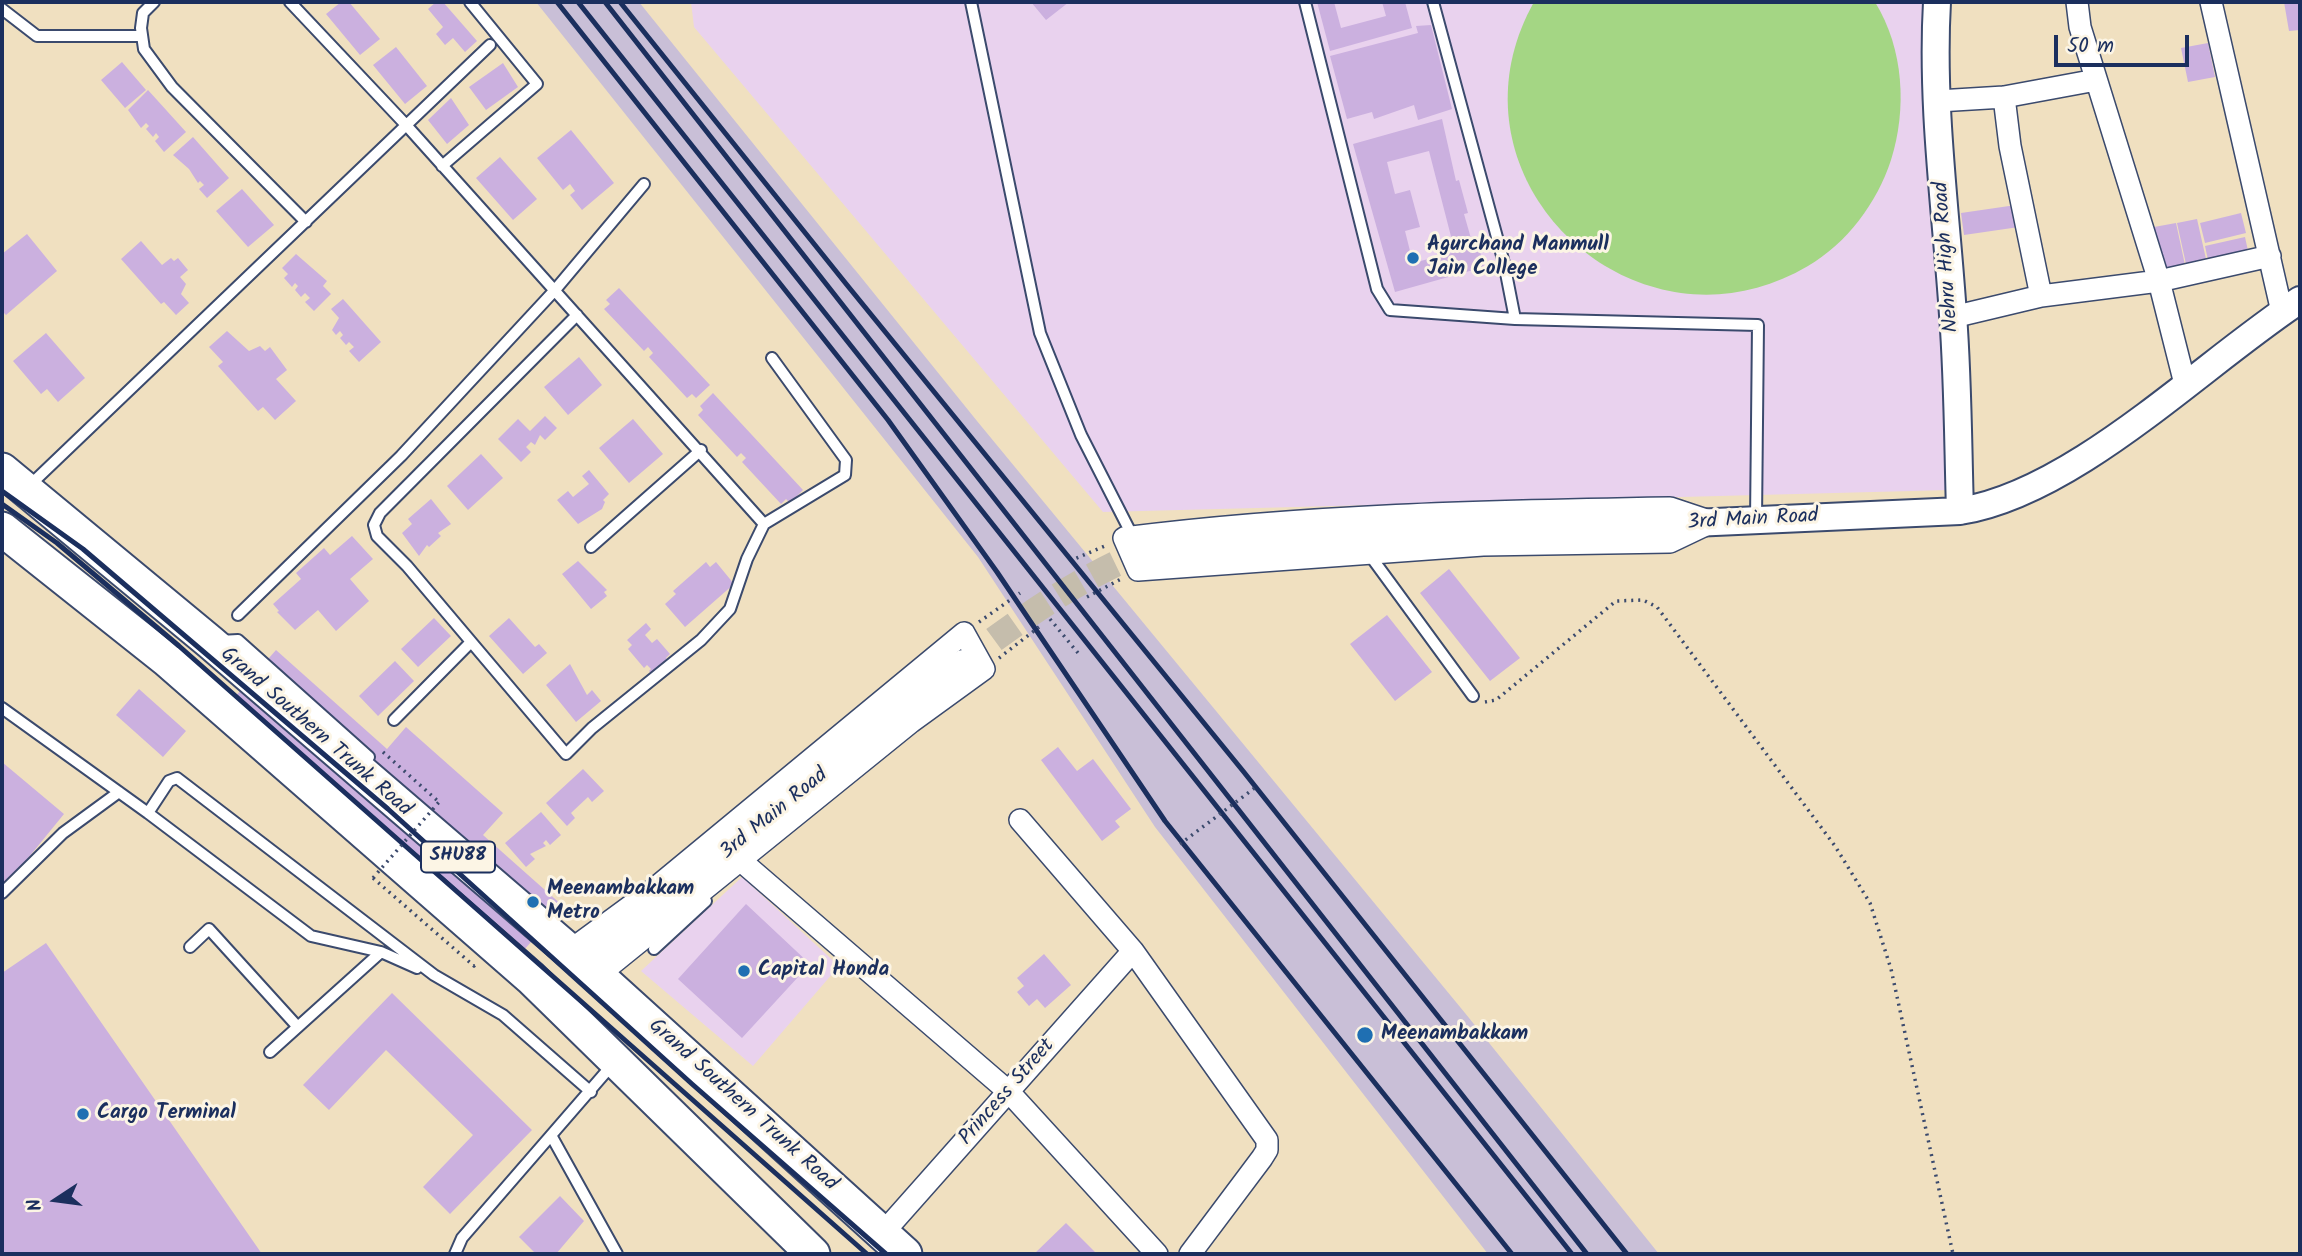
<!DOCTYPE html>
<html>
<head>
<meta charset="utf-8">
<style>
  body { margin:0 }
  #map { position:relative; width:2302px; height:1256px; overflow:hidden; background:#f0e0c0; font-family:Kalam,sans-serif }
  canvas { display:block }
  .frame { position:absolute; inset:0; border:4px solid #1b2f5e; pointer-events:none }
  .north { position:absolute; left:21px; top:1165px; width:70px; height:70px; -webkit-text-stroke:5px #fcf5e5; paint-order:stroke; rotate:257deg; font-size:19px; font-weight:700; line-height:28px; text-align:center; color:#1b2f5e }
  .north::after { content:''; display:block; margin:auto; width:24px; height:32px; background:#1b2f5e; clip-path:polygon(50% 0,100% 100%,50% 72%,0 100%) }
  .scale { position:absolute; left:2054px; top:35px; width:135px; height:32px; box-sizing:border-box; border:4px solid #1b2f5e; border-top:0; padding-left:9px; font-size:21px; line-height:24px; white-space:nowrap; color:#1b2f5e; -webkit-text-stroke:5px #fcf5e5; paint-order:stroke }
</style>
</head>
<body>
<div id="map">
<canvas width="2302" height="1256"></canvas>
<div class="frame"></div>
<div class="north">N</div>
<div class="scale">50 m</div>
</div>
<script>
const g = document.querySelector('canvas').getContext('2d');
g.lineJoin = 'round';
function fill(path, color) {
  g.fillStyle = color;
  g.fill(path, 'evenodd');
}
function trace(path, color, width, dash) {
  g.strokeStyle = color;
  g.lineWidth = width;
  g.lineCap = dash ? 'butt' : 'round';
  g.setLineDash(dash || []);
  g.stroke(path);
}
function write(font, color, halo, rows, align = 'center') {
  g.font = font + ' Kalam,sans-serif';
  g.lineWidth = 6;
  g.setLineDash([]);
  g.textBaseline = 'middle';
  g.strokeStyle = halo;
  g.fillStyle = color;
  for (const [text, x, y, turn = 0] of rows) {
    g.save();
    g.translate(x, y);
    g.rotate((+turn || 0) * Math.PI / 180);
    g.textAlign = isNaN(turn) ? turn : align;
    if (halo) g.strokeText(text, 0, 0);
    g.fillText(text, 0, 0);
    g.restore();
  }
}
fill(new Path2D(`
  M691,2h1232l27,488 -847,22 -409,-485z
  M742,877l97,89 -86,100 -112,-95z`), '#e9d2ee');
fill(new Path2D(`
  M536,2h103l338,419 488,592 194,241h-171l-333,-427 -177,-270z`), '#c9bfd7');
fill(new Path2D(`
  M1534,2h341c29,47 32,107 16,158 -14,43 -44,83 -83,106 -173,102 -373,-88 -274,-264z`), '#a4d684');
fill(new Path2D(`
  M341,2h8l31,37 -20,16 -34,-41z
  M436,2h7l34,39 -12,11 -12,-14 -8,7 -9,-11 7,-7 -15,-18z
  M1031,2h38l-23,18z
  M1317,2h17l7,26 45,-12 -4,-14h23l7,26 -82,23z
  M2284,2h16v28l-11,1z
  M1431,25l21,84 -34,11 -4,-15 -40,14 -2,-7 -25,7 -17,-63 88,-23 -2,-7z
  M2208,43l7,34 -27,5 -7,-34z
  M396,47l31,39 -22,18 -32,-39z
  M122,62l24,28 -21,18 -24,-28z
  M503,63l15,24 -32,23 -17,-23z
  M148,90l38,42 -22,20 -9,-11 4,-4 -3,-4 -3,4 -7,-8 3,-3 -3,-3 -5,5 -13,-18z
  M451,98l18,27 -22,19 -19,-24z
  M1442,119l14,62 3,-1 9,33 -4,1 8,28 5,-2 7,27 -89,25 -42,-148zM1429,151l26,101 -42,11 -8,-32 15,-4 -10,-37 -15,4 -8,-32z
  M571,130l43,53 -32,27 -12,-15 5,-4 -5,-7 -7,6 -26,-32z
  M193,137l36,41 -22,20 -8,-9 5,-4 -4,-4 -2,2 -9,-14 -16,-14z
  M500,157l37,42 -24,21 -37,-42z
  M242,189l32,36 -26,22 -32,-36z
  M2016,205l3,22 -55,8 -3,-22z
  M2241,213l5,20 -41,10 -5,-20z
  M2197,219l9,40 -20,5 -9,-41z
  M2176,223l9,42 -22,5 -9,-43z
  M27,234l30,37 -51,44 -4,-4v-57z
  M2245,237l5,23 -40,9 -5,-23z
  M141,241l21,24 9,-7 3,3 4,-3 10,12 -8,7 6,7 -5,10 8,9 -13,12 -12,-13 -3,2 -40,-45z
  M296,254l31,27 -4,5 8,8 -17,17 -9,-9 5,-4 -5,-5 -4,4 -6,-7 3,-4 -3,-3 -3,4 -8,-9 4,-4 -6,-6z
  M619,288l91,97 -14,13 -4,-4 -5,4 -38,-41 4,-4 -5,-6 -4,4 -40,-42 6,-5 -4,-4z
  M343,299l38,43 -22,20 -10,-11 5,-4 -5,-5 -3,3 -6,-7 3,-3 -3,-4 -4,4 -4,-5 7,-12 -8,-9z
  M227,331l22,20 11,-5 5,5 5,-4 17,23 -11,9 20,22 -21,19 -12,-13 -5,4 -40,-45 5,-4 -14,-15z
  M46,333l39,45 -27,24 -11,-13 -6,5 -28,-33z
  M579,357l23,28 -34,30 -24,-28z
  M713,393l90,97 -13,13 -4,-4 -5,5 -39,-42 4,-4 -5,-5 -4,4 -39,-42 5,-5 -3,-4z
  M545,416l12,12 -12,12 -5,-5 -5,10 -4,-3 -5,5 5,5 -10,10 -23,-23 20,-20 12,12z
  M633,419l30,35 -34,29 -30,-35z
  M481,454l22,24 -35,32 -21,-24z
  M589,470l20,24 -6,6 2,2 -3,7 -24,15 -21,-24 11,-9 5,6 16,-13 -7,-8z
  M431,499l20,25 -13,9 3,3 -12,11 -2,-2 -8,11 -17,-23 10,-9 -4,-5z
  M352,536l21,23 -23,20 19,22 -33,30 -18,-21 -23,20 -18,-18 2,-1 -6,-7 28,-25 -5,-6 28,-25 6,7z
  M578,561l29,29 -3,2 3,4 -16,13 -29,-35z
  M706,562l4,5 6,-5 18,22 -49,43 -20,-23 11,-10 -3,-3z
  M1449,569l71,89 -30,23 -70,-88z
  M1387,615l45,57 -37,29 -45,-57z
  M434,618l17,18 -33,31 -17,-18z
  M509,618l26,29 4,-3 8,9 -24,21 -34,-38z
  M646,623l5,6 -6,6 7,8 5,-4 13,15 -4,4 4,5 -16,14 -5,-6 2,-2 -4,-4 -3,3 -16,-19 4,-4 -5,-5z
  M276,650l111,99 19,-22 97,86 -20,22 80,71 -47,53 -282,-261z
  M395,661l19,20 -36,35 -19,-20z
  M570,664l17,31 5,-5 9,11 -25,21 -30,-37z
  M139,689l47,42 -23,26 -47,-42z
  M1058,747l19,24 16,-12 38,50 -16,12 5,6 -18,14 -61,-81z
  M2,762l62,52 -62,76z
  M583,769l21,22 -12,11 -4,-5 -17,16 4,5 -8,8 -21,-23z
  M541,812l20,23 -11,10 -4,-5 -3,3 3,3 -16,8 5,5 -9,8 -21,-24z
  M746,904l64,60 -68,74 -64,-59z
  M46,943l216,311h-260v-281z
  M1044,954l27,31 -26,23 -8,-9 -8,7 -12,-14 7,-6 -7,-8z
  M392,993l140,137 -82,84 -27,-27 50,-52 -87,-85 -57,60 -26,-25z
  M560,1196l24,25 -28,33h-20l-17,-17z
  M1066,1223l31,31h-63z`), '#cbb0df');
trace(new Path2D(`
  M963,663c54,-42 116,-85 179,-111`), '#c5bdac', 26, [26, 13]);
const service = new Path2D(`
  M154,2l-11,11 -2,15 3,21 28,38 134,135
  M290,2l117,124 357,398
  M971,2l69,331 41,102 52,102
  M1305,2l68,271 4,16 13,21 125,9 -11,-56 -71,-261
  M2,9l35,27h105
  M442,166l95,-82 -67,-82
  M577,315l-197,198 -6,12 3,11 30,30 159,188 26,-26 109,-88 29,-31 17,-50 17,-35 81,-49 1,-15 -74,-102
  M1515,319l243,6 -2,195
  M28,487l462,-442
  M591,547l110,-97
  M1369,554l104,142
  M238,615l163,-159 154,-166 89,-106
  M220,641l18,-1 131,117
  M2,708l146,105 21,-32 8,-3 257,197 69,40 88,77
  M394,720l77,-78
  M148,813l163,123 70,16 36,16
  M2,893l61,-60 56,-41
  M190,947l19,-18 88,97
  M654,949l52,-48
  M270,1052l111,-100
  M552,1137l65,117
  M455,1254l7,-16 150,-173`);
const minor = new Path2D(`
  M2077,2l3,25 79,254 26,103
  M2211,2l71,310
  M2004,97l6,49 31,150
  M1938,101l66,-4 92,-17
  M1953,317l88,-21 118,-15 111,-25
  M1670,508l42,14 -42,20 -187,3 -345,25 -14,-32c181,-23 363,-27 546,-30z
  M1020,820l113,131 134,189v10l-5,8 -72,96
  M740,860l269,232 148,162
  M568,952l86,-63 310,-256 20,36 -73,53 -314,254
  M882,1234l251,-283`);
const tertiary = new Path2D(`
  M1937,2c-6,104 9,209 16,313 5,65 5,131 7,196
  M1142,552l217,-14 601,-27c115,-18 242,-147 340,-211
  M587,966l376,-303`);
const primary = new Path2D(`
  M2,470l208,172 377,324 318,288
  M2,529l165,131 364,318 282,276`);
trace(service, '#3b4a6d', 14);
trace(minor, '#3b4a6d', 24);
trace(tertiary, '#3b4a6d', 30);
trace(primary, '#3b4a6d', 37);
trace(new Path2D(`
  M1070,561l37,-16
  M1087,597l34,-18
  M1050,619l28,34
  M979,622l41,-29
  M999,658l40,-31
  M1485,702l11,-2 120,-99 27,-1 14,7 178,239 35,57 21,66 62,285
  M383,752l56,50
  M373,878l101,88 3,-3`), '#3b4a6d', 3.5, [2, 5]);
trace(service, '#fff', 10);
trace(minor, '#fff', 21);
trace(tertiary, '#fff', 26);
trace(primary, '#fff', 33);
trace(new Path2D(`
  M557,2l331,418 109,152 168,249 347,433
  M578,2l994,1252
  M605,2l982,1252
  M620,2l227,283 396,486 384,483
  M2,491l81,58 305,260 304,275 194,170
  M2,504l55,39 122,103 688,608`), '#1b2f5e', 5);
trace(new Path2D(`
  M1180,844l76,-57
  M373,878l66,-76`), '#3b4a6d', 3.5, [2, 5]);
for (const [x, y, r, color] of [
  [1413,258,7,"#1f6fb2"],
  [533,902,7,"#1f6fb2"],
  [744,971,7,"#1f6fb2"],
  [1365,1035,9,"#1f6fb2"],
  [83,1114,7,"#1f6fb2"]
]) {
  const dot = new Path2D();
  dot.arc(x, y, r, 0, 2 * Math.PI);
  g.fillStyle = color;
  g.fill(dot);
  trace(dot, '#fcf5e5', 2.5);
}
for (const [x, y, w] of [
  [458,857,74]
]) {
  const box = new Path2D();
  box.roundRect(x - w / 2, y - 15.5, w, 31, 5);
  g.fillStyle = '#fcf5e5';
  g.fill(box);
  trace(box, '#1b2f5e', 2);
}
write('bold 19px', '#1b2f5e', null, [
  ["SHU88",458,857]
]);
write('bold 21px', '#1b2f5e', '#fcf5e5', [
  ["Agurchand Manmull",1427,246],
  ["Jain College",1427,270],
  ["Meenambakkam",547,890],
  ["Metro",547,914],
  ["Capital Honda",758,971],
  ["Meenambakkam",1381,1035],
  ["Cargo Terminal",97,1114]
], 'left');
write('21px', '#1b2f5e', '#fcf5e5', [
  ["Nehru High Road",1948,257,-94],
  ["3rd Main Road",1753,521,-3],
  ["Grand Southern Trunk Road",315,733,41],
  ["3rd Main Road",775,815,-39],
  ["Princess Street",1008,1093,-49],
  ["Grand Southern Trunk Road",742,1106,42]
]);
</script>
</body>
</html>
